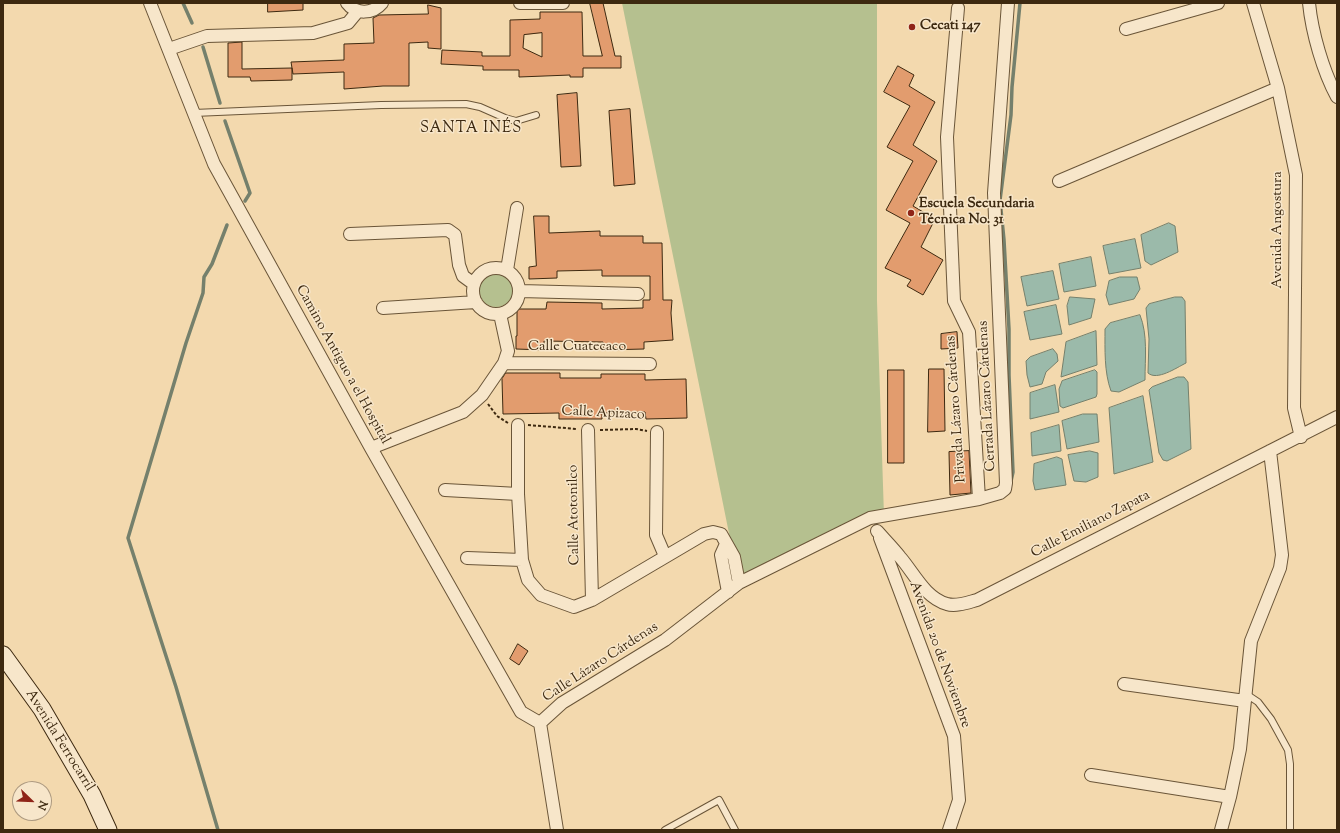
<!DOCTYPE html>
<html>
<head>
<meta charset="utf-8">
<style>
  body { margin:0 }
  #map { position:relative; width:1340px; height:833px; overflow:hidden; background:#f3d9ae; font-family:"Sorts Mill Goudy",serif }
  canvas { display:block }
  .frame { position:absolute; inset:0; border:4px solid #3d2910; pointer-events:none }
  .north { position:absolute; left:12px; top:781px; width:40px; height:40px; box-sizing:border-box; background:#f7e6ca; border:1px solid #ad9a80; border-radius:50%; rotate:113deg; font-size:11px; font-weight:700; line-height:16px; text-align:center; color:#3d2910 }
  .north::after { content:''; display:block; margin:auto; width:14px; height:18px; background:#8f2418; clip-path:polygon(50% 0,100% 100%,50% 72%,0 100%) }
</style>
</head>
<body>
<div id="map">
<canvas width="1340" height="833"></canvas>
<div class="frame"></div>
<div class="north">N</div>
</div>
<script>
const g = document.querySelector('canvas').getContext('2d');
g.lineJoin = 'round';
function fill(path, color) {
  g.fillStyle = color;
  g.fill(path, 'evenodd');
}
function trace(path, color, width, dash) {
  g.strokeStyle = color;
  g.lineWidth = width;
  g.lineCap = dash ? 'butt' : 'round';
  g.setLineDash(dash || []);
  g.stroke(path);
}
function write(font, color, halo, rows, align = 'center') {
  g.font = font + ' "Sorts Mill Goudy",serif';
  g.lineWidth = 3;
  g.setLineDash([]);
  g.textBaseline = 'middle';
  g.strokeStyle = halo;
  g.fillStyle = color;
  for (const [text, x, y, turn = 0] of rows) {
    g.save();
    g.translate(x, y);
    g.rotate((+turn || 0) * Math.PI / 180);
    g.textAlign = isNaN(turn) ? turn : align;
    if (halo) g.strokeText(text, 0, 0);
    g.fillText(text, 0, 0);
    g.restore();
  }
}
fill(new Path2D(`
  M622,3h255v298l7,215 -145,67z
  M479 290a17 17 0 1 1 34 0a17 17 0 1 1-34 0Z`), '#b5c08f');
const water = new Path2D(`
  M1169,223l6,3 3,26 -27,13 -6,-4 -4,-26z
  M1135,239l6,29 -32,6 -6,-28z
  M1091,257l5,29 -32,6 -5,-28z
  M1053,271l6,28 -32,7 -6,-29z
  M1120,277h17l3,12 -6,10 -25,6 -3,-10 3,-14z
  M1070,297l25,2 -4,19 -22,7 -2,-19z
  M1175,297h7l3,4 1,62c-10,5 -29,18 -38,10l1,-34 -3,-31 3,-4z
  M1056,305l6,29 -32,6 -6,-28z
  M1140,315c8,20 5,43 5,65l-26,12 -8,-1c-7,-19 -6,-42 -6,-62l5,-6z
  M1096,331l1,34 -36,12 5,-35z
  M1053,349l4,5 1,7 -12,11 -4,12 -12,3 -3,-12 -1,-14 4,-4z
  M1095,370l2,2v22l-1,3 -33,11 -3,-2 -1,-17 3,-8z
  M1178,377h6l4,5 3,67 -24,12 -4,-1 -4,-7 -10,-63 3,-3z
  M1055,385l4,27 -29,7v-26z
  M1143,396l10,66 -39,12 -5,-66z
  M1083,414h14l2,28 -32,7 -5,-28z
  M1059,425l2,26 -29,5 -1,-23z
  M1090,451l8,2v24l-12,5 -12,-1 -6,-26z
  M1057,457l5,2 4,26 -31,5 -2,-9 1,-17z`);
fill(water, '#9bbaaa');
trace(water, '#75806c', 1);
trace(new Path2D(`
  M183,3l9,20
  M203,47l17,56
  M225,121l25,72 -5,8
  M1011,481l2,-9 -4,-97v-46l-5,-89 -4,-40 11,-85 1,-28 8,-84
  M218,830l-42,-143 -48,-149 58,-195 17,-50 1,-16 8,-13 15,-39`), '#75806c', 3.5);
const building = new Path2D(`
  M268,3h35v7l-35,2z
  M590,3h13l12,53h6v12h-38v9h-13v-2l-51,2v-7h-36v-4l-42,-2 1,-14 40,2v4h28v-36l30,-1v-7h42l1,44h19zM542,33v24l-19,-9 1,-13z
  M428,5l13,3v41l-13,-1v-6l-19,1v43h-26l-39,3v-17l-51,2 -1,-6v12l-41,1 -1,-4h-22v-34l14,-1v27l50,-1 -1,-6 53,-2v-16l30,-1 -1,-25 6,-3 49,-1z
  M898,66l16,9 -5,11 26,16 -22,43 24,16 -24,45 22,13 -14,28 22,13 -20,35 -16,-9 4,-6 -26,-12 25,-45 -24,-13 27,-49 -26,-14 23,-41 -26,-14z
  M577,93l4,73 -20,1 -4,-72z
  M630,109l5,75 -21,2 -5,-75z
  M534,216h15v17l51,-2v5h43v7h19l1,57h9l-1,13 2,27 -29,2v7l-40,1 -1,-8 -59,-1v9l-28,-1v-13h1v-27h29l1,-7 55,1v6l41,-1v-8h7v-24h-48v-6l-45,1v7l-28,1v-12l7,-1z
  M957,332l1,16 -17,1v-15z
  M929,369h15l1,62 -17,1z
  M888,370h16v93h-16z
  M506,373h54v5h41v-4h44v6l41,-1 1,39 -41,1 -1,-7 -43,1v6h-43v-6l-56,1 -1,-35z
  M969,451l2,42 -21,2 -1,-43z
  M518,644l10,7 -9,14 -9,-6z`);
fill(building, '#e29c6e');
trace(building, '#3d2910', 1);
const lane = new Path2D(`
  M194,113l187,-8 85,-1 14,3 25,11 11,3 20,-6
  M1246,694l12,8 13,17 17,31 2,14v66
  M665,830l54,-30 16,30`);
const street = new Path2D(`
  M150,3l64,161 157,284 150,264 19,11
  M347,3c9,12 26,11 35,0
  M520,3h43
  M1253,3l25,85 18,87 -2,233 7,29
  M1309,3c3,30 14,68 28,94
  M958,8l-11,129 7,164 15,31 10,167
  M1126,29l92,-26
  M169,49l38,-13 106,-3 35,-10 10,-12
  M1059,181l219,-93
  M350,234l98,-4 7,5 4,30 4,11 11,8
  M473 291a23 23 0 1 1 46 0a23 23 0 1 1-46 0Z
  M507,270l10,-62
  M520,291l118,3
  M383,308l93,-6
  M504,363l146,1
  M518,425v69l4,66 6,20 13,15 33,12 18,-7 112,-66 9,-2 8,2 13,23 5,26
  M588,430l4,170
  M657,432l-1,103 9,21
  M371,448l92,-36 19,-17 22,-32 4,-12 -8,-37
  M445,490l73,4
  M877,531c8,9 16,17 23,26 14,16 25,41 47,47 9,3 22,-2 30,-4l360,-183
  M880,538l74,198 5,64 -10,30
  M726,544l-5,11 7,37
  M467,558l55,2
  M1124,684l121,17
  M540,723l22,-20 103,-63 74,-57 131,-65 109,-19 21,-6 5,-4 1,-6 -12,-290 14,-190
  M540,723l17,107
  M1091,775l139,22
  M1221,830l9,-33 10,-48 11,-108 29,-73 2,-13 -12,-104`);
const secondary = new Path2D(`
  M3,655l39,54 50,86 16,35`);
trace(lane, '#6a5538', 8);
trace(street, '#6a5538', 14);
trace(secondary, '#3d2910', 19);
trace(new Path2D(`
  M488,404l9,12 11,7
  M528,425l49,4
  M600,430l36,-1 11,2`), '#3d2910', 2, [3, 2]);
trace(lane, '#f7e6ca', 6);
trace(street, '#f7e6ca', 12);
trace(secondary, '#f7e6ca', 17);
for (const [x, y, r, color] of [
  [912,27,4,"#8f2418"],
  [911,213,4,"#8f2418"]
]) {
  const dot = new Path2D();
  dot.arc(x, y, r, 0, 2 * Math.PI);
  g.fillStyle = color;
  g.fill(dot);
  trace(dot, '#f7e6ca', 1.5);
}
write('bold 14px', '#3d2910', '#f7e6ca', [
  ["Cecati 147",920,27],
  ["Escuela Secundaria",919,205],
  ["Técnica No. 31",919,221]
], 'left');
write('14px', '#3d2910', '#f7e6ca', [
  ["Avenida Angostura",1279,230,-90],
  ["Calle Cuatecaco",577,348],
  ["Camino Antiguo a el Hospital",342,365,61],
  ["Cerrada Lázaro Cárdenas",988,396,-93],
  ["Privada Lázaro Cárdenas",957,409,-94],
  ["Calle Apizaco",603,414,3],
  ["Calle Atotonilco",575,515,-91],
  ["Calle Emiliano Zapata",1091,525,-27],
  ["Avenida 20 de Noviembre",939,655,70],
  ["Calle Lázaro Cárdenas",601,663,-33],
  ["Avenida Ferrocarril",59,741,58]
]);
g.letterSpacing = '1px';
write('15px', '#3d2910', '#f7e6ca', [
  ["SANTA INÉS",471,129]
]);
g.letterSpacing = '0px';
</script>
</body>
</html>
